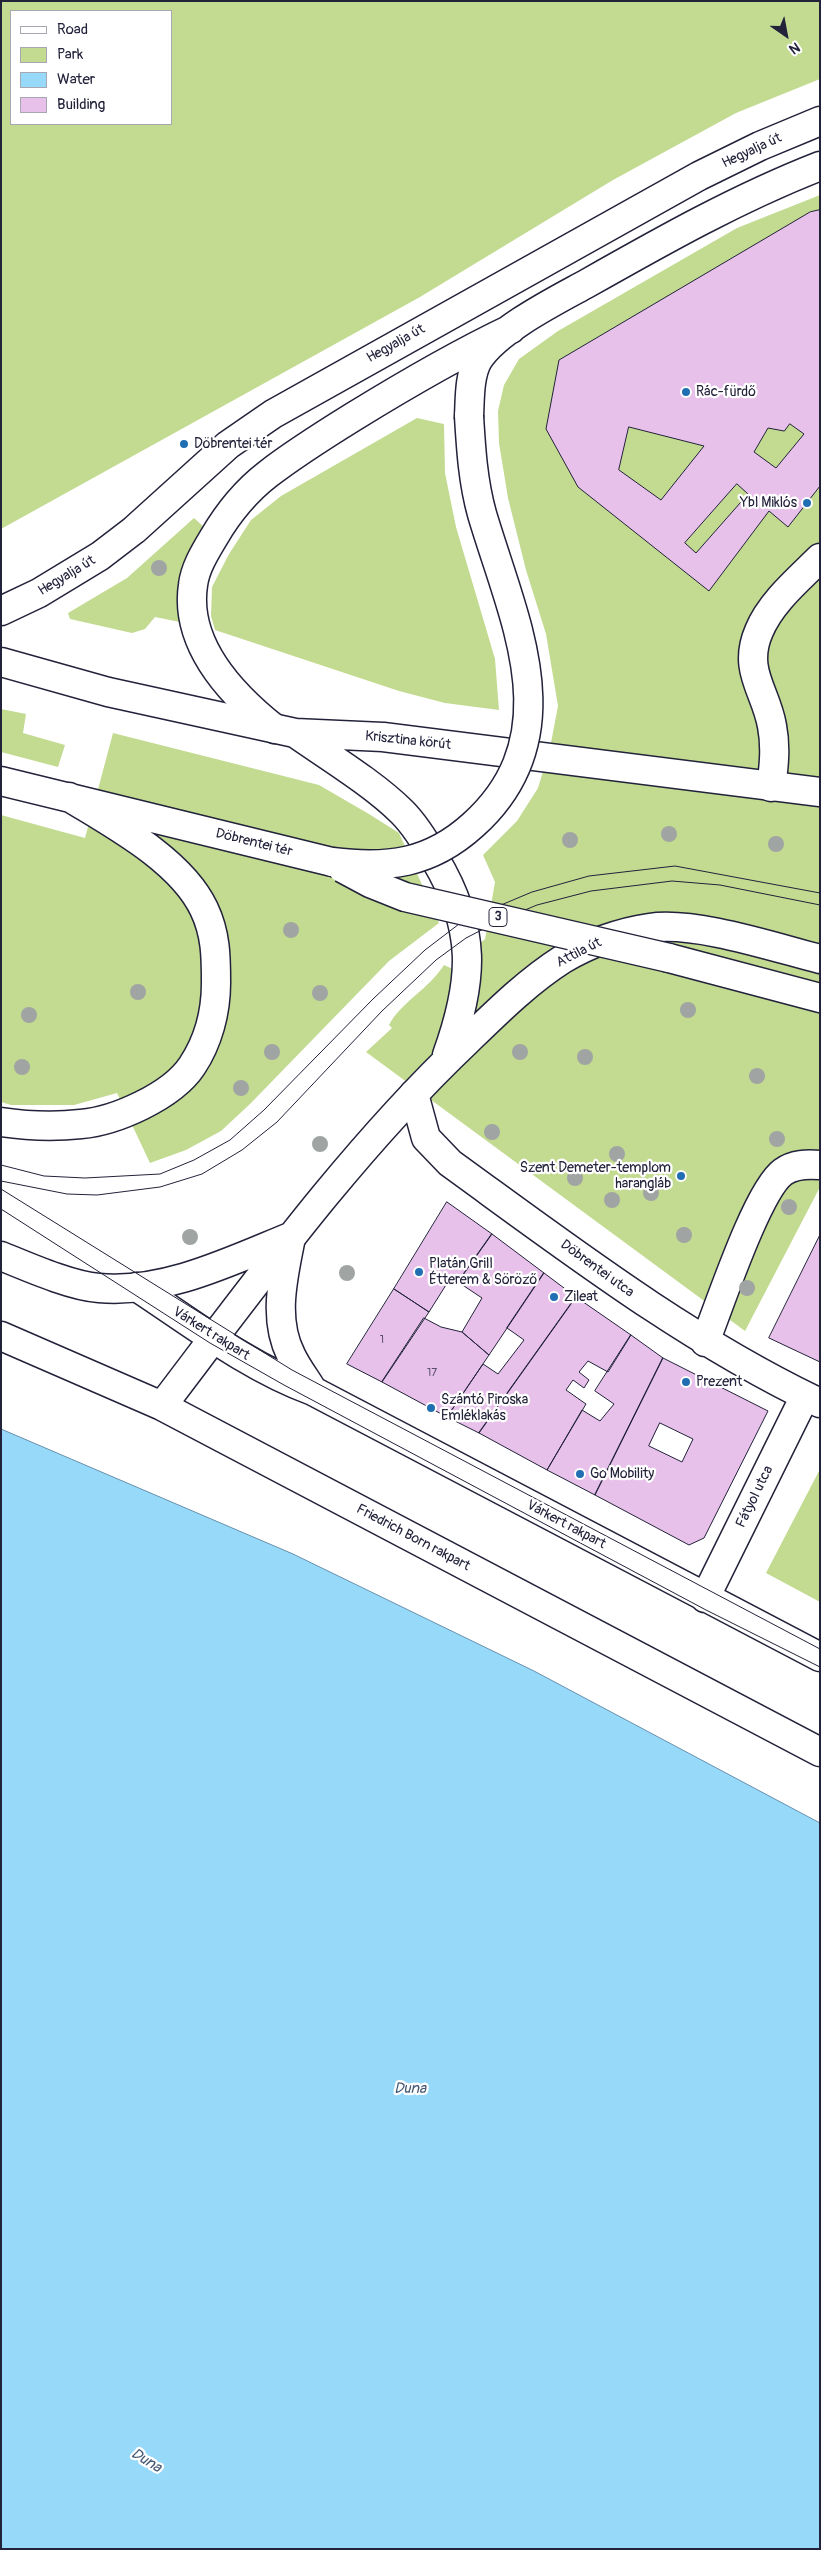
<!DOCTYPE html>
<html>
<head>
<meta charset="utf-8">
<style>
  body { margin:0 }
  #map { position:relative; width:821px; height:2550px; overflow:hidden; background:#fff; font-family:Pangolin,sans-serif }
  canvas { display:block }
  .frame { position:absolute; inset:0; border:2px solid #22223b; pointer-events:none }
  .legend { position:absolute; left:10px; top:10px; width:162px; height:115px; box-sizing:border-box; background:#fff; border:1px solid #a7a7b1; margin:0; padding:6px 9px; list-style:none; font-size:15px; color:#22223b }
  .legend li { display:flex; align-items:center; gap:10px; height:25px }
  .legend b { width:25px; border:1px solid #a7a7b1 }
  .north { position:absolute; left:761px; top:10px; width:50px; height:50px; -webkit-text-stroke:4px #fff; paint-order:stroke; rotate:147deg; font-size:14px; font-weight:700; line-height:20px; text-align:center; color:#22223b }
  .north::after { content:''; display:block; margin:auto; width:18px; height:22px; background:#22223b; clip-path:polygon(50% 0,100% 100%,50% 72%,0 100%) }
</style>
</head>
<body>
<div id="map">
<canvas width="821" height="2550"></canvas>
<div class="frame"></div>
<ul class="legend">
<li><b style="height:6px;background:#fff"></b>Road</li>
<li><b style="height:14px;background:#c3db91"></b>Park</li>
<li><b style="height:14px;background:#97d9f9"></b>Water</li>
<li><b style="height:14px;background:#e8c1ea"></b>Building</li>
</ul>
<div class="north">N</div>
</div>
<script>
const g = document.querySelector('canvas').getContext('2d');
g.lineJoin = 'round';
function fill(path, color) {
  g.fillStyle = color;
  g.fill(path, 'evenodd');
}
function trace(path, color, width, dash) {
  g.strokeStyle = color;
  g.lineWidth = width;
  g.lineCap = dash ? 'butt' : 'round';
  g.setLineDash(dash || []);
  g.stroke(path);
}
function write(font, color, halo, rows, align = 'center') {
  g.font = font + ' Pangolin,sans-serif';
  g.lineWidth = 4.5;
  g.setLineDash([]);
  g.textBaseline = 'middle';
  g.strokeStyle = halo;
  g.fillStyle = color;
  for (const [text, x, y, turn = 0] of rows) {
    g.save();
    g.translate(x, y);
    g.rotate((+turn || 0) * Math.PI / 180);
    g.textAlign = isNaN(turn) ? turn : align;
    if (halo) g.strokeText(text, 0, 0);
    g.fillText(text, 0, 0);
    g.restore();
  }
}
fill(new Path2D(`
  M1,1h819v78l-84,34 -123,67 -193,117 -419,232zM171,11v113h-160v-113z
  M820,195v992l-75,144 -379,-279 26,-24 -3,-3c12,-23 39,-35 55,-60l9,4 32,-30 10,-57 -12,-27 34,-34 21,-33 12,-40 8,-42 -12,-72 -20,-64 -18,-72 -9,-55 -1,-32 6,-26 15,-26 39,-28 179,-103z
  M417,418l27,6 1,49 11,54 39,132 4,51 -54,-7 -46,-12 -184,-61 -4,-14 1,-29 17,-33 22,-34 30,-24z
  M194,518l11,10 -21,37 -4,25v32l-25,-5 -10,12 -13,4 -62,-14 -2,-6 59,-35z
  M1,709l25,5 -3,19 42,12 -7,22 -57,-15z
  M113,733l206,52 50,29 30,19 40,90 -50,38 -139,143 -29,27 -35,19 -36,13 -33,-70 -43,12h-63l-10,-3v-287l84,23z
  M820,1469v133l-54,-29z`), '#c3db91');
const water = new Path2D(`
  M1,1429l292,125 241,117 286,152v726h-819z`);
fill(water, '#97d9f9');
trace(water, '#6890ad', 1);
const building = new Path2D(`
  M820,210v276l-32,41 -19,-16 -60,80 -131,-104 -32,-58 13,-69 251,-148zM790,424l14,10 -28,34 -22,-16 14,-24 16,3zM629,427l75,19 -43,54 -42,-30zM737,484l11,10 -52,59 -11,-10z
  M447,1202l45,32 -34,48 -7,-5 -22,35 -35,-23z
  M492,1234l52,39 -55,82 -27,-23 20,-34 -24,-16z
  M820,1235v127l-51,-24z
  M544,1273l32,24 -97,136 -32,-16 36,-53 15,10 26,-34 -17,-12z
  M394,1289l35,23 -47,70 -35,-18z
  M576,1297l55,38 -23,37 -20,-11 -9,11 10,8 -5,8 -11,-8 -7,10 20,14 -39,66 -68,-37z
  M424,1318l17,9 21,5 27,23 -42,62 -65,-35z
  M631,1335l32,23 -68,137 -48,-25 35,-60 18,11 14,-17 -19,-13z
  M663,1358l105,53 -64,127 -15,7 -94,-50zM660,1423l33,16 -11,23 -33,-16z`);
fill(building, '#e8c1ea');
trace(building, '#22223b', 1);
const minor = new Path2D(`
  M771,787c3,-21 5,-40 1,-61 -6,-35 -30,-56 -13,-95 12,-29 40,-52 61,-73
  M414,1094l12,44 24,25c120,87 236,176 370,240
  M291,1237c-7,38 -19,80 0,118 6,13 15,24 22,36
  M137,1287c56,37 113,81 176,104l507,266
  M705,1342c14,-35 52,-151 78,-170 11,-8 24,-8 37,-7
  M705,1598l100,-202`);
const secondary = new Path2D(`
  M1,662l107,30 187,41 88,4 437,55
  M295,733c33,23 79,51 107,79 13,13 24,31 33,47 42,70 39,121 12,196
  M1,1256c27,11 70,30 98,32 65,6 132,-27 191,-51
  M1,1336l161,70 658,346
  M162,1406c96,-126 190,-256 305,-365 30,-29 60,-59 96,-82 25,-15 57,-27 86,-31 47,-7 124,19 171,31`);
const primary = new Path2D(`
  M469,416c1,-17 0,-40 9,-56 19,-30 77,-59 108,-76 76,-43 152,-86 234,-118
  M1,611l38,-18 61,-37 34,-26 94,-85 45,-31 426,-238 61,-30 60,-25
  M275,729c-43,-34 -91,-84 -82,-144 2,-17 12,-33 21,-48 14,-24 32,-46 54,-63 27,-21 56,-39 85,-57 52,-32 103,-62 158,-88
  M1,781l331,81
  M669,958l151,40
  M1,1122c27,4 53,5 80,2 35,-3 91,-28 111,-58 16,-24 24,-54 24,-83 0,-26 0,-49 -12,-74 -23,-49 -91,-85 -135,-112`);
trace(minor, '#22223b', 31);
trace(secondary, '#22223b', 31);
trace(primary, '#22223b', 31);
trace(minor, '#fff', 28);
trace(secondary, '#fff', 28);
trace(primary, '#fff', 28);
trace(new Path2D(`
  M1,1165l43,11 41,2 75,-4 34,-14 36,-20 34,-30 109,-111 52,-49 38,-29 69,-29 57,-16 86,-10 145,27
  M1,1181l66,13 30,1 63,-8 42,-13 40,-24 35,-28 105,-111 54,-51 30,-22 35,-18 36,-15 54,-14 81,-10 48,4 100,20
  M1,1189l291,181 528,279
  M1,1209l209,134 74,42 422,225 114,57`), '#22223b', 1);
const primaryBridge = new Path2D(`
  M332,862c55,7 98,2 141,-37 100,-90 40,-206 9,-311 -9,-32 -11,-65 -13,-98
  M342,868l28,15 35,14 264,61`);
trace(primaryBridge, '#22223b', 31, []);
trace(primaryBridge, '#fff', 28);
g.fillStyle = '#a0a4a2';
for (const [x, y] of [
  [159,568],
  [669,834],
  [570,840],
  [776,844],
  [291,930],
  [138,992],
  [320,993],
  [688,1010],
  [29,1015],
  [272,1052],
  [520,1052],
  [585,1057],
  [22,1067],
  [757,1076],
  [241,1088],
  [492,1132],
  [777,1139],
  [320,1144],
  [617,1154],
  [575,1178],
  [651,1193],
  [612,1200],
  [789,1207],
  [684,1235],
  [190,1237],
  [347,1273],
  [747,1288]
]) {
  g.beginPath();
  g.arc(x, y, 8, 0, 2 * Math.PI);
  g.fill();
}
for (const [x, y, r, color] of [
  [686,392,5,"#1f6fb2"],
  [184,444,5,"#1f6fb2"],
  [807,503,5,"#1f6fb2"],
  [681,1176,5,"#1f6fb2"],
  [419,1272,5,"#1f6fb2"],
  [554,1297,5,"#1f6fb2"],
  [686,1382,5,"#1f6fb2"],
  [431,1408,5,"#1f6fb2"],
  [580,1474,5,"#1f6fb2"]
]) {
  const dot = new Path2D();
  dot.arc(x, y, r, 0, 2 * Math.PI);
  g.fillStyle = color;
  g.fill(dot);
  trace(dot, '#fff', 2);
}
write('11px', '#544a67', null, [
  ["1",382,1340],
  ["17",432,1373]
]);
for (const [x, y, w] of [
  [498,917,18]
]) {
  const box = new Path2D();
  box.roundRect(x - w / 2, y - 9.5, w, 19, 4);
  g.fillStyle = '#fff';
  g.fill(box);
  trace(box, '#22223b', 1);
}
write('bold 12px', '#22223b', null, [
  ["3",498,917]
]);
write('14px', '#22223b', '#fff', [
  ["Hegyalja út",752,151,-25],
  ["Hegyalja út",396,344,-29],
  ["Hegyalja út",67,576,-31],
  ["Krisztina körút",408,741,6],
  ["Döbrentei tér",254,843,14],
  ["Attila út",579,953,-27],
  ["Döbrentei utca",597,1269,36],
  ["Várkert rakpart",211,1334,32],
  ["Fátyol utca",755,1497,-64],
  ["Várkert rakpart",566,1525,28],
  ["Friedrich Born rakpart",413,1538,28]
]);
write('14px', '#22223b', '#fff', [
  ["Rác-fürdő",696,392],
  ["Döbrentei tér",194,444],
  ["Ybl Miklós",797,503,"right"],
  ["Szent Demeter-templom",671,1168,"right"],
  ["harangláb",671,1184,"right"],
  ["Platán Grill",429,1264],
  ["Étterem & Söröző",429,1280],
  ["Zileat",564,1297],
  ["Prezent",696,1382],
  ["Szántó Piroska",441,1400],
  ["Emléklakás",441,1416],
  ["Go Mobility",590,1474]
], 'left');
write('italic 15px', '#455974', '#fff', [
  ["Duna",410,2089],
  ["Duna",146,2461,31]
]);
</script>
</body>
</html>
